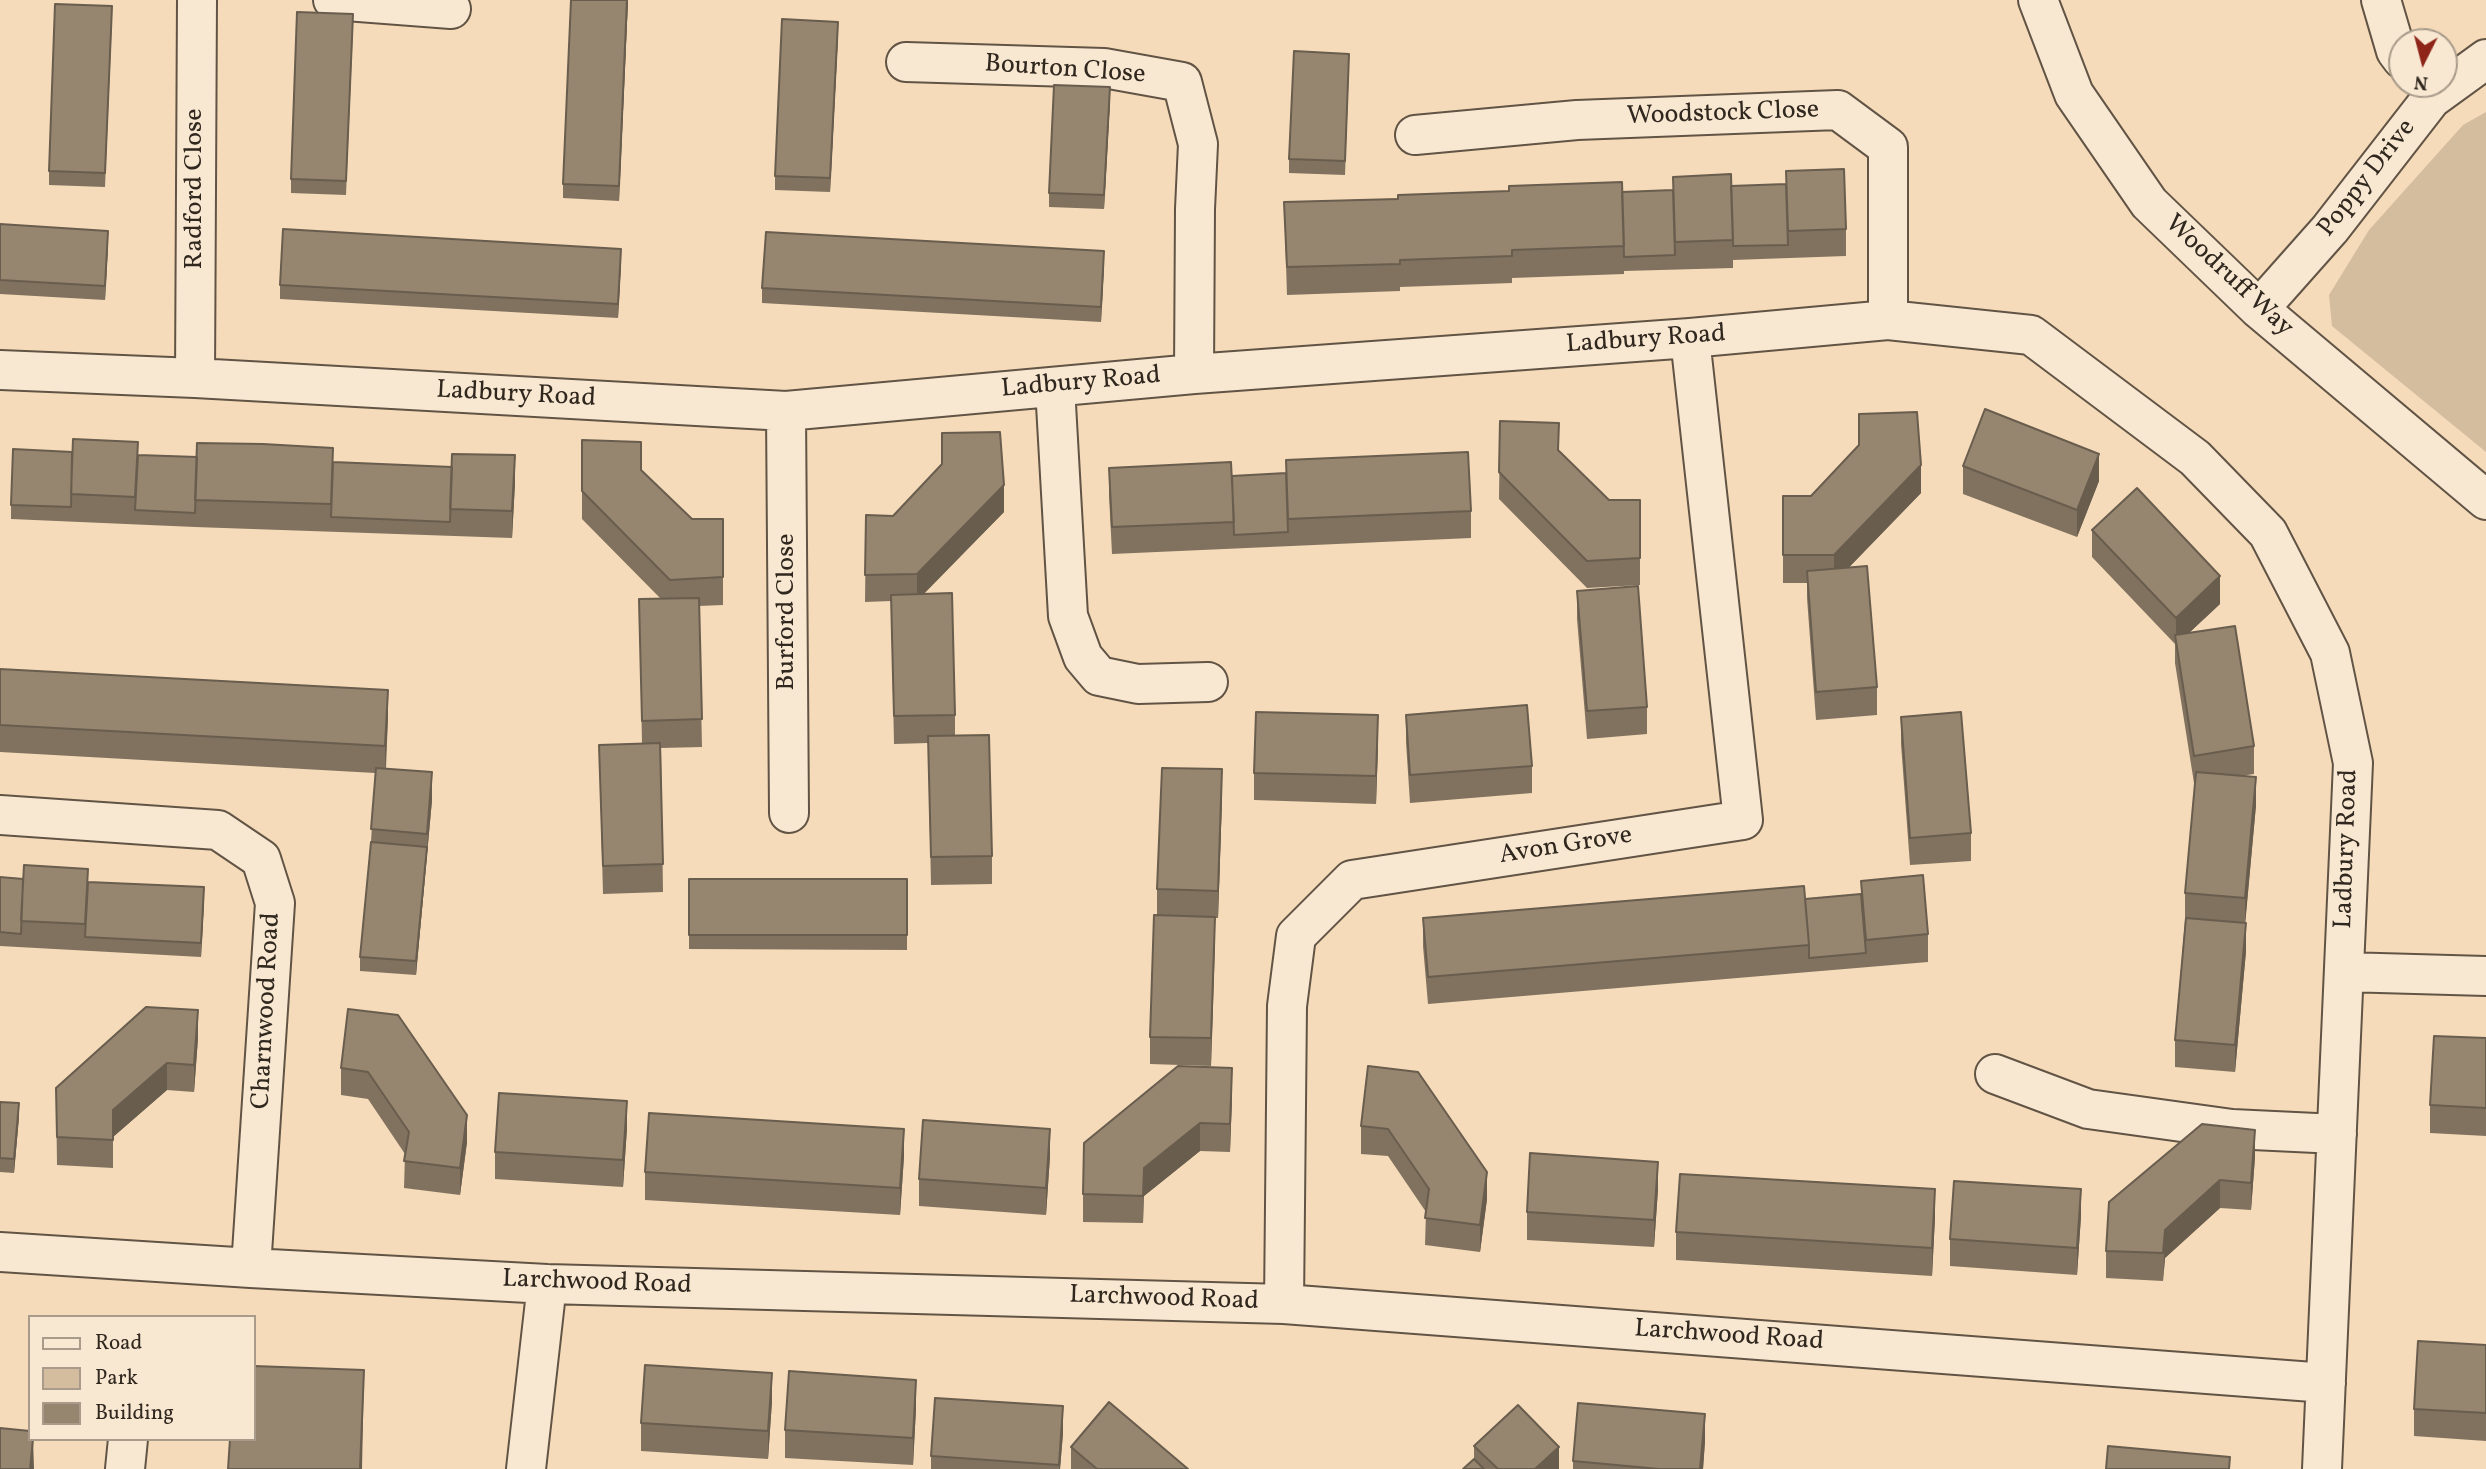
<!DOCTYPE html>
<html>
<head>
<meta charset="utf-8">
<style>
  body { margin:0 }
  #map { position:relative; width:2486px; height:1469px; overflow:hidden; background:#f5dbba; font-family:Vollkorn,serif }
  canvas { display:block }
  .legend { position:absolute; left:28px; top:1315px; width:228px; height:126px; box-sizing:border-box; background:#f8e8d2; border:2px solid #a89b8a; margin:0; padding:9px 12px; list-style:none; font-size:21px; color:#30271e }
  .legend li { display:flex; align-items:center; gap:14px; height:35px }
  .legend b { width:35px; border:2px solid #a89b8a }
  .north { position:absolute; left:2388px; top:28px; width:70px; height:70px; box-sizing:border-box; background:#f8e8d2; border:2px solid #a89b8a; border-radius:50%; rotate:186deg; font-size:19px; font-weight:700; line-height:28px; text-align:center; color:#30271e }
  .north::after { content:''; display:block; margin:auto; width:24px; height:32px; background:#8f2418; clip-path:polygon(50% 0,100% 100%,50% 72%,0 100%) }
</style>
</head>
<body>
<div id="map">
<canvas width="2486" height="1469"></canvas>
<ul class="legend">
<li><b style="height:9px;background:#f8e8d2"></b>Road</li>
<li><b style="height:19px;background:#d4bc9f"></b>Park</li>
<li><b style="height:19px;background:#96856f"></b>Building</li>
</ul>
<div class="north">N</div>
</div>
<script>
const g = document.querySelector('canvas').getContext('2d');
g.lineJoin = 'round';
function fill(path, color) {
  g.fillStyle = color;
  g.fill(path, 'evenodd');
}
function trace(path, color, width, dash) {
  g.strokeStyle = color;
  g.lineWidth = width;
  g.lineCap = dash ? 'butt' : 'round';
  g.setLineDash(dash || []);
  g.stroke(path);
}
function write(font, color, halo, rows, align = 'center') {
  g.font = font + ' Vollkorn,serif';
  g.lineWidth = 5;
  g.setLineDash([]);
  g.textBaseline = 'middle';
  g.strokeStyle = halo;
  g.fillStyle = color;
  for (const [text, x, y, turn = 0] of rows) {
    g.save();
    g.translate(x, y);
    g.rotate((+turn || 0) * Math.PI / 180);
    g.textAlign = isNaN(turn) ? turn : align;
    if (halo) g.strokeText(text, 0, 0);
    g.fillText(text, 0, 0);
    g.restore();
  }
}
fill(new Path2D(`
  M2486,112v340l-154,-126 -3,-31 40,-65 94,-105z`), '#d4bc9f');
const minor = new Path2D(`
  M333,0l118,9
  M2038,0l36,94 75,109 110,106 227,191
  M2381,0l15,51 6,8
  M906,62l198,6 78,14 16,62 -3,65 -1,165
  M1415,135l162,-15 261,-10 50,37v173
  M2259,309l71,-80 101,-130 55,-40
  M0,370l195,8 591,33 408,-37 496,-36 198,-18 143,15 164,123 73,75 62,120 23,110 -31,706
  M195,378l2,-378
  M1055,387l13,229 15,41 16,19 39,8 70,-2
  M786,411l3,402
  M0,815l218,15 43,29 14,44 -24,365
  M2344,972l142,4
  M1995,1074l93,35 144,20 105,5
  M0,1252l251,16 296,16 737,20 1042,79
  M1284,1304l3,-298 9,-70 56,-56 391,-60 -53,-482
  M125,1469l3,-30
  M526,1469l21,-185`);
trace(minor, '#615445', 42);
trace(minor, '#f8e8d2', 38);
fill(new Path2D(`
  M628,0l-9,201 -56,-3v-14z
  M112,20l-7,167 -56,-2v-14z
  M353,28l-7,167 -55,-2v-14z
  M838,36l-8,156 -55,-2v-14z
  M1349,68l-4,107 -56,-2v-14z
  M1110,101l-6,108 -55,-2v-14z
  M1673,177l58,9 115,43v27l-113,4v8l-109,3v3l-112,4v5l-112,4v4l-113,4 -3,-93 389,-12z
  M0,224l108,21 -3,55 -105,-6z
  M621,263l-3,55 -338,-19v-14z
  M1104,265l-3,57 -339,-19v-15z
  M1500,421l59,30 50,49h31v85l-53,3 -88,-89z
  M942,433l62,79 -81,82 32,121v20l37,121v28l-61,1 -3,-142 -34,1 -3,-143 -26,1 1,-87 27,1 49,-51z
  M582,440l59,30 51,49h31v86l-24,1 3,141 -41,1 2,144 -60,2 -4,-149 43,-2 -3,-144h22l-79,-80z
  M138,455l195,7 182,21 -3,55 -317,-11 -184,-8v-14z
  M1963,466l136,15 -22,56 -114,-43z
  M1109,468l123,8 239,35v27l-359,16 -3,-59z
  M1921,493l-73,75 29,119v28l-61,5 -9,-122v-15h-24v-87h28z
  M2092,530l128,74 -31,29 65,113v28l-13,2 15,29 -11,118 1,28 -11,121 -60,-5v-27l10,-120v-27l10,-110h-1l-19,-120v-19l-83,-87z
  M1577,591l70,116v27l-60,5 -10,-120z
  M0,669l388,48 -2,52 46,31 -16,175 -56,-4v-14l11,-115 4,-69 -375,-21z
  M1406,715l126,51v27l-122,10 -4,-61z
  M1901,717l70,116v28l-61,4 -9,-121z
  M1378,743l-2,61 -122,-4v-27z
  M1222,797l-4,121h-3l-4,148 -61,-2v-27l7,-122v-26z
  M0,877l88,5 116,20 -3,55 -201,-11z
  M689,879h218v71l-218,-1z
  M1861,881l67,53v28l-500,42 -5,-58v-28l382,-19 56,-5z
  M348,1009l119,133 -7,53 -56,-7 1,-34 -37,-55 -27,-4v-27z
  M198,1038l-4,54 -27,-2 -54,47v31l-56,-3 -1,-77z
  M2486,1038v98l-56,-3v-28z
  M1368,1066l119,133 -7,53 -55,-7 1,-33 -38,-56 -27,-2v-28z
  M1232,1096l-2,56 -30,-1 -56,45 -1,27 -60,-1v-28z
  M0,1102l19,15 -5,56 -14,-1z
  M627,1128l-4,59 -128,-8v-27z
  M904,1156l-4,59 -255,-15v-28z
  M1050,1156l-4,59 -127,-9v-27z
  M2255,1157l-4,53 -31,-2 -55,50 -2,23 -57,-3v-27z
  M1658,1189l-4,58 -127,-7v-28z
  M2081,1216l-4,59 -127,-9v-27z
  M1935,1217l-3,59 -256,-16v-28z
  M2486,1345v96l-72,-5v-27z
  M772,1401l-4,58 -127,-8v-28z
  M916,1408l-3,57 -128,-7v-28z
  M1063,1433l-3,36h-129v-13z
  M1705,1441l-2,28h-130v-8z
  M1474,1446l85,23h-96l11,-10z
  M1071,1447l117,22h-117z`), '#81725f');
fill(new Path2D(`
  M627,0h1l-9,201v-15z
  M838,22v14l-8,156v-14z
  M1110,87v14l-6,108v-14z
  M108,231v14l-3,55v-14z
  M621,249v14l-3,55v-14z
  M1104,251v14l-3,57v-15z
  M2099,454v27l-22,56v-27z
  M515,455v28l-3,55v-27z
  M1921,465v28l-87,90v-28z
  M1004,485v27l-87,89v-27z
  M2220,576v28l-44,41v-27z
  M388,690v27l-3,57v-28z
  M1378,715v28l-2,61v-28z
  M1222,769v28l-4,121v-27z
  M432,772v28l-16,175v-14l11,-114z
  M2256,777v28l-11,121v-28z
  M204,887v15l-3,55v-14z
  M1215,917v27l-4,122v-28z
  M2246,923v28l-11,121v-27z
  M198,1010v28l-4,54v-27z
  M167,1063v27l-54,47v-27z
  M1232,1068v28l-2,56v-28z
  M627,1101v27l-4,59v-27z
  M19,1103v14l-5,56v-14z
  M467,1115v27l-7,53v-27z
  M1200,1123v28l-56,45 -1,27 1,-55z
  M904,1129v27l-4,59v-27z
  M1050,1129v27l-4,59v-27z
  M2255,1130v27l-4,53v-27z
  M1658,1162v27l-4,58v-27z
  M1487,1172v27l-7,53v-27z
  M2220,1180v28l-55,50 -2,23 2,-51z
  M1935,1189v28l-3,59v-28z
  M2081,1189v27l-4,59v-27z
  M364,1370l-2,99h-2z
  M772,1373v28l-4,58v-28z
  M916,1380v28l-3,57v-27z
  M1063,1406v27l-3,36h-1z
  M1705,1414v27l-2,28h-3z
  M33,1439l1,30h-4z
  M1559,1447v22h-24z`), '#695d4e');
const building = new Path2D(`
  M571,0h56l-8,186 -56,-2z
  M55,4l57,2 -7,167 -56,-2z
  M297,12l56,2 -7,167 -55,-2z
  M782,19l56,3 -8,156 -55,-2z
  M1294,51l55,3 -4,107 -56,-2z
  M1054,85l56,2 -6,108 -55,-2z
  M1844,169l2,60 -58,2 -2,-60z
  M1731,174l2,66 -58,2 -2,-65z
  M1622,182l2,64 -112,4v6l-112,4v4l-113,3 -3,-65 114,-3v-4l111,-4v-5z
  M1786,184l2,61 -55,1 -2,-60z
  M1673,190l2,65 -51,2 -2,-65z
  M0,224l108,7 -3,55 -105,-6z
  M283,229l338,20 -3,55 -338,-19z
  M766,232l338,19 -3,56 -339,-19z
  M1985,409l114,45 -22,56 -114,-44z
  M1917,412l4,53 -87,90h-51v-59h28l48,-51v-31z
  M1500,421l59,2 -1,27 51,50h31v58l-53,3 -88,-89z
  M1000,432l4,53 -87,89 -52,1 1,-60 27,1 49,-52v-31z
  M73,439l65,3 -3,55 -64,-3z
  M582,440l59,2v28l51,49h31v58l-53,3 -88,-89z
  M197,443l66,1 70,4 -2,56 -136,-4z
  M13,449l59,3 -1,55 -60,-2z
  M1468,452l3,59 -183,8 -2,-59z
  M452,454l63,1 -3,56 -62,-2z
  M138,455l59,2 -2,56 -60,-3z
  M333,462l119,5 -2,55 -119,-5z
  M1231,462l3,60 -122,5 -3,-59z
  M1286,473l2,59 -54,3 -2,-59z
  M2137,488l83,88 -44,42 -84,-88z
  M1867,566l10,121 -61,5 -9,-121z
  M1638,586l9,121 -60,4 -10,-120z
  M952,593l3,122 -61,1 -3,-121z
  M699,598l3,121 -60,2 -3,-122z
  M2235,626l19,120 -60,10 -19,-121z
  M0,669l388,21 -3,56 -385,-21z
  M1527,705l5,61 -122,9 -4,-60z
  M1256,712l122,3 -2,61 -122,-3z
  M1961,712l10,121 -61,5 -9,-121z
  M989,735l3,121 -61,1 -3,-121z
  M660,743l3,121 -60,2 -4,-121z
  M376,768l56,4 -5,62 -56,-5z
  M1162,768l60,1 -4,122 -61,-2z
  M2196,772l60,5 -11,121 -60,-5z
  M371,842l56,5 -11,114 -56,-4z
  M24,865l64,4 -3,55 -64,-3z
  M1923,875l5,59 -62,6 -5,-59z
  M0,877l23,2 -2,55 -21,-2z
  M689,879h218v56h-218z
  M88,882l116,5 -3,56 -116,-6z
  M1804,886l5,59 -381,32 -5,-59z
  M1861,894l5,59 -57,5v-13l-4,-46z
  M1154,915l61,2 -4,121 -61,-1z
  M2186,918l60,5 -11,122 -60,-5z
  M146,1007l52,3 -4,55 -27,-2 -54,47v30l-56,-3 -1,-49z
  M348,1009l50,6 69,100 -7,53 -56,-7 5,-29 -41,-60 -27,-4z
  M2434,1036l52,2v70l-56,-3z
  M1178,1066l54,2 -2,56 -30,-1 -56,45 -1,28 -60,-2 1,-51z
  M1368,1066l50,6 69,100 -7,53 -55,-7 4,-29 -41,-60 -27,-3z
  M499,1093l128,8 -4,59 -128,-8z
  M0,1102l19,1 -5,56 -14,-1z
  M649,1113l255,16 -4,59 -255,-16z
  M923,1120l127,9 -4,59 -127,-9z
  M2202,1124l53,6 -4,53 -31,-3 -55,50 -2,23 -57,-2 3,-49z
  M1530,1153l128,9 -4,58 -127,-8z
  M1680,1174l255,15 -3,59 -256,-16z
  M1954,1181l127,8 -4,59 -127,-9z
  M2418,1341l68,4v68l-72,-4z
  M645,1365l127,8 -4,58 -127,-8z
  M254,1366l110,4 -4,99h-132l2,-30h24z
  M789,1371l127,9 -3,58 -128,-8z
  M935,1398l128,8 -4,59 -128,-9z
  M1109,1402l79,67h-91l-26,-22z
  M1578,1403l127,11 -5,55h-41l-86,-8z
  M1518,1405l41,42 -24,22h-37l-24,-23z
  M0,1428l30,3v8h3l-3,30h-30z
  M2108,1446l122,11 -1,12h-123z
  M1474,1459l10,10h-21z`);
fill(building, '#96856f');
trace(building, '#695d4e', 2);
write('26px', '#30271e', '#f8e8d2', [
  ["Bourton Close",1065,71,4],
  ["Woodstock Close",1723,115,-2],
  ["Poppy Drive",2368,179,-52],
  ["Radford Close",196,189,-90],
  ["Woodruff Way",2228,277,43],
  ["Ladbury Road",1646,341,-4],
  ["Ladbury Road",1081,384,-5],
  ["Ladbury Road",516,396,3],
  ["Burford Close",788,612,-90],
  ["Avon Grove",1566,847,-9],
  ["Ladbury Road",2348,849,-88],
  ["Charnwood Road",268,1011,-87],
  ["Larchwood Road",597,1284,2],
  ["Larchwood Road",1164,1300,2],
  ["Larchwood Road",1729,1337,4]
]);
</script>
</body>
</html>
